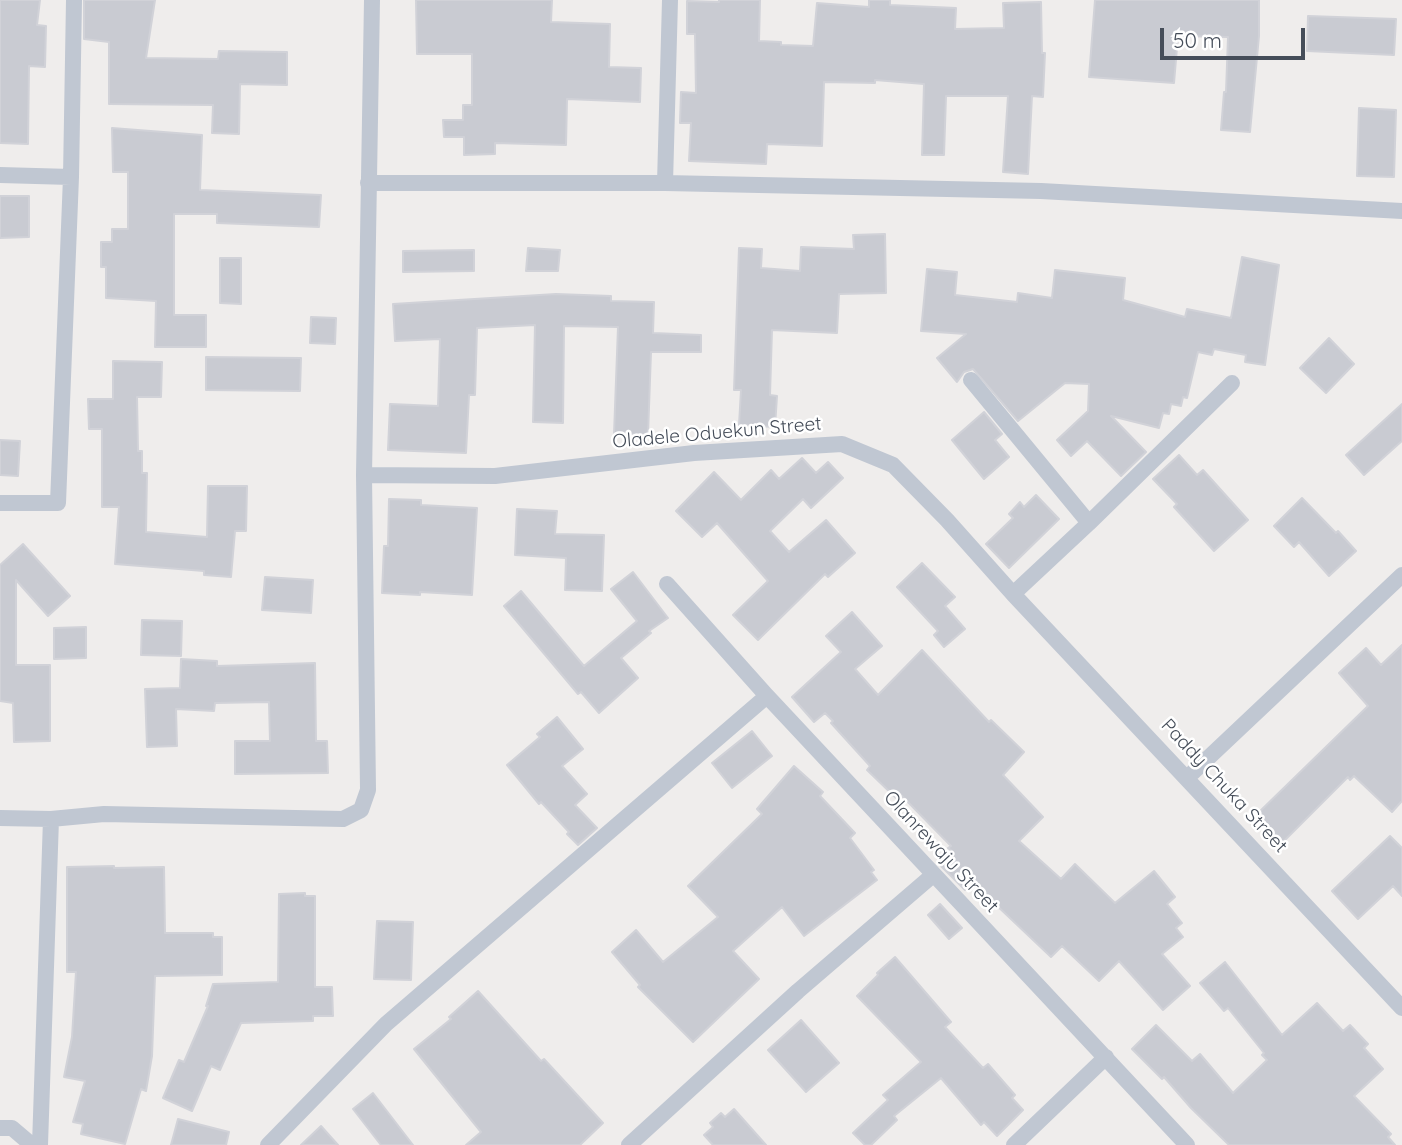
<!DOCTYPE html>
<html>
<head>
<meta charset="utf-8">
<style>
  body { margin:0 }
  #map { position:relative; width:1402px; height:1145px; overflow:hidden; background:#efedec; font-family:Quicksand,sans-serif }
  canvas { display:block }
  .scale { position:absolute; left:1160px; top:28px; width:145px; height:32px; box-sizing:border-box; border:4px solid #454d59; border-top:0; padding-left:9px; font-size:21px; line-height:24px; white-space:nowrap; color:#454d59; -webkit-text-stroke:5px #fff; paint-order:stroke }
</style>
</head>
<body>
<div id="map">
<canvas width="1402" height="1145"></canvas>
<div class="scale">50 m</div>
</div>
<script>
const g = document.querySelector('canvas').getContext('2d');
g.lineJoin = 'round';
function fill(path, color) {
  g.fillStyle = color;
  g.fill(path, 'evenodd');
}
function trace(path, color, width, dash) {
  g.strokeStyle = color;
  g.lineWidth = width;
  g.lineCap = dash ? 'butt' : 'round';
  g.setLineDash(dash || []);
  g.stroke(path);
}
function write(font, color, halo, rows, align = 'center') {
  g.font = font + ' Quicksand,sans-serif';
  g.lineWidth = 5;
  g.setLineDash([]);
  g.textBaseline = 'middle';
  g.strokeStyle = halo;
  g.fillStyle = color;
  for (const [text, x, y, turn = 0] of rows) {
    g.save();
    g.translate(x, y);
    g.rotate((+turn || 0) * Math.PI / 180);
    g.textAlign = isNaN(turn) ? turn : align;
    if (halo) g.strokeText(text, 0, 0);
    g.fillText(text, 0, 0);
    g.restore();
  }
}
const building = new Path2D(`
  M0,0h40l-3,25 9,1 -1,41 -16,-1 -1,78 -28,-1z
  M84,0h71l-9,58 72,1 1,-8 68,1v33l-47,-1 -1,50 -27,-1 1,-28 -104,-1v-62l-25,-3z
  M416,0h136l-1,22 59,2 -1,43 32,1 -1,34 -73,-3 -1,46 -71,-2v11l-31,1v-18h-20l-1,-17h20v-15h9v-51h-55z
  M719,0h41l-1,41 22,1v3l32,1 4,-43 52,4v-7h21v5l66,3 -1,21 49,-1 -1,-25 38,-1 1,51h3l-2,44 -11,-1 -4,78 -25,-2 5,-76h-62l-2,59h-22l2,-71 -49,-4v3l-51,-1 -2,64 -55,-2 -1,20 -77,-3 2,-38h-11l1,-31 15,1 -1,-59h-8v-33l32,1z
  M1095,0h164v36l-9,96 -29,-2 3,-38h2l2,-55 -50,-1 -4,47 -85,-6z
  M1308,16l88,3 -2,36 -87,-4z
  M1359,108l37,2 -2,67 -37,-1z
  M112,128l90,7 -2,55 121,5 -2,32 -102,-4v-9h-43v101h32v32h-51l1,-46 -50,-3v-31h-5v-25h11v-13h16v-57h-15z
  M0,196h29v41l-29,1z
  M885,234l1,59 -47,1 -2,39 -65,-3 -2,65 7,1 -2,31 -36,-2 2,-35h-7l5,-142 23,1 -1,19 39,3 1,-24 53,2 -1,-14z
  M528,248l32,2 -2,21h-32z
  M474,250v21l-71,1v-21z
  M1242,257l37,8 -14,100 -20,-3 1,-7 -32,-6 -2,6 -14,-3 -11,46 -4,-1 -2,9 -10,-2 -2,10 -6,-1 -4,15 -48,-12 35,36 -25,24 -34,-35 -16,15 -14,-16 31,-29 1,-27 -24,-1 -47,38 -45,-52 -9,3 -7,10 -20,-24 29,-24 -45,-3 6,-62 30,3 -2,23 62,7 1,-9 34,5 3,-28 70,8 -2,22 62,17 2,-8 44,9z
  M220,258h21v46l-21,-1z
  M556,294l55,2v5l43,1 -1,31 48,2v17h-50l-3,83 -34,-1 4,-107 -54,-1 -1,97 -30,-1 2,-97 -58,3 -2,67h-6l-3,58 -78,-3 2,-46 48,2 2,-67 -45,2 -2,-37z
  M311,317l25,1 -1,26 -25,-1z
  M1329,338l25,26 -28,29 -26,-25z
  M206,357l95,1 -1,33 -94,-1z
  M113,361l49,1 -1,35h-24l1,54h4v22h5l-1,59 61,5 1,-51h39l-1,45h-11l-4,46 -27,-2v-4l-89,-7 4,-57h-17v-78h-13l-1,-30h25z
  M1402,404v37l-38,34 -18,-20z
  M984,412l18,22 -7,6 14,17 -25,22 -32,-39z
  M0,440l20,1 -2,35 -18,-1z
  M1179,455l18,20 6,-5 45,50 -34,31 -40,-44 3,-3 -24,-25z
  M802,458l14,15 12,-11 15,16 -32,30 -8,-9 -33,32 19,21 37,-32 29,33 -27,24 -3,-3 -67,66 -25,-25 35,-34 -51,-58 -15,14 -26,-26 38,-39 27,28 30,-30 8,9z
  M1036,495l23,24 -50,49 -23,-24 27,-26 -4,-4 11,-12 4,5z
  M1302,498l34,35 2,-2 18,20 -27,25 -30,-34 -5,5 -20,-21z
  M389,499l32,1v5l56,3 -5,87 -52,-3v3l-38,-2 2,-47h4z
  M517,509l40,2 -2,23 49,1 -2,56 -37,-1 1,-32 -51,-3z
  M23,544l47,52 -22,20 -32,-36v85h34v76l-36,1 -1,-39 -13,-2v-136z
  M922,563l33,34 -10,9 20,23 -21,18 -10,-12 4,-4 -41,-44z
  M633,572l35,46 -19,13 2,2 -30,25 17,20 -39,35 -18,-21 -3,2 -74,-88 17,-15 63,75 53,-45 -26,-32z
  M265,577l48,3 -2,33 -49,-3z
  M852,612l30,34 -27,23 23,26 44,-45 67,72 2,-2 33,32 -21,23 40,42 -24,24 42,38 14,-15 40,39 39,-32 21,26 -8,7 15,19 -6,5 7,9 -21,17 28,32 -27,24 -44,-49 -20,20 -37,-35 -11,11 -78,-74 -8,7 -26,-26 13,-13 -4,-3 3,-2 -51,-52 -4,4 -29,-28 3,-4 -39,-43 2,-2 -8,-8 -11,9 -22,-25 49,-45 -15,-16z
  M142,620l40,1 -1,35 -40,-1z
  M86,627v31l-32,1v-31z
  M1402,645v156l-10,11 -38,-36 -4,4 -2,-3 -66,66 -27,-27 113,-110 -29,-33 27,-25 15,17z
  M181,659l36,2v5l98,-3 1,78h11l1,32 -93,1v-33h35l-1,-39 -54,1 -1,8 -38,-2 1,37 -30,1 -2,-58 35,-1z
  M557,717l26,32 -21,17 25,28 -12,11 22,23 -19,17 -11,-11 2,-2 -28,-30 -2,2 -32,-39 33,-28 -3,-3z
  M752,731l20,25 -40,32 -20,-25z
  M794,766l29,26 -3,4 35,37 -5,5 24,32 -3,2 6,8 -73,56 -22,-29 -49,44 26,28 -66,63 -55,-55 2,-2 -28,-33 24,-22 27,32 55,-45 -30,-31 74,-72 -5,-5z
  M1390,836l12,12v48l-9,-10 -35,33 -26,-28z
  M114,866v2l50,-1 1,66h48v4h9v38l-67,1 -3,80 -6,35 -5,-2 -16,55 -44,-10 2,-10 -10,-2 12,-41 -21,-4 8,-40 4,-65h-9v-105z
  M305,893v3h10v91h17l1,29h-20v5l-72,2 -21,47 -9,-4 -19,45 -29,-13 16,-38 5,2 24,-56h-2l7,-22 65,-2 1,-88z
  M940,904l22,24 -13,11 -21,-24z
  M377,921l36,1 -2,58 -37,-1z
  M895,957l56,65 -6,5 38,41 5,-4 27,31 -3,3 11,12 -26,26 -13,-14 -3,3 -40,-47 -47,38 3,4 -26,25h-6l-12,-12 35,-33 -5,-5 38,-33 -64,-66 21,-21 -1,-2z
  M1225,962l57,73 35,-32 26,28 7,-6 18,19 -4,4 19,21 -29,27 37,38 -3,3 7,8h-166l-38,-37 -27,-31 -2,2 -30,-30 24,-24 36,36 8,-7 33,39 34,-33 -5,-5 2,-2 -36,-45 -4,3 -24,-28z
  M478,991l63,70 3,-2 59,64 -23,22h-114l15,-13 -67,-83 37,-30 -2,-2z
  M801,1020l38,43 -33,29 -38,-42z
  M373,1093l40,52h-32l-28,-36z
  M734,1109l32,36h-53l-9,-10 9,-8 -3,-4 11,-10 4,4z
  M178,1119l51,13 -3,13h-55z
  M321,1126l17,19h-37z`);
fill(building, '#c9cbd2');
trace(building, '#d1d2d8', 2);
trace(new Path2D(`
  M0,175l71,2
  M368,183h297l376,8 361,20
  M665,183l5,-183
  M971,380l118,143
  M364,475l131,1 199,-23 148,-9 51,21 54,55 66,74 389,414
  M0,503h58l13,-326 3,-177
  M667,584l100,112 420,449
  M1013,594l76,-71 143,-140
  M1188,777l214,-202
  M0,818l51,1 53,-5 239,5 18,-9 7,-20 -4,-315 8,-475
  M0,1128h12l20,17
  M40,1145l11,-326
  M268,1145l118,-121 381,-328
  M629,1145l169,-154 135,-116
  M1014,1145l92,-88`), '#c0c7d2', 16);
write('19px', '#454d59', '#fff', [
  ["Oladele Oduekun Street",717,433,-5],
  ["Paddy Chuka Street",1224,786,47],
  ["Olanrewaju Street",941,852,47]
]);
</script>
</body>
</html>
